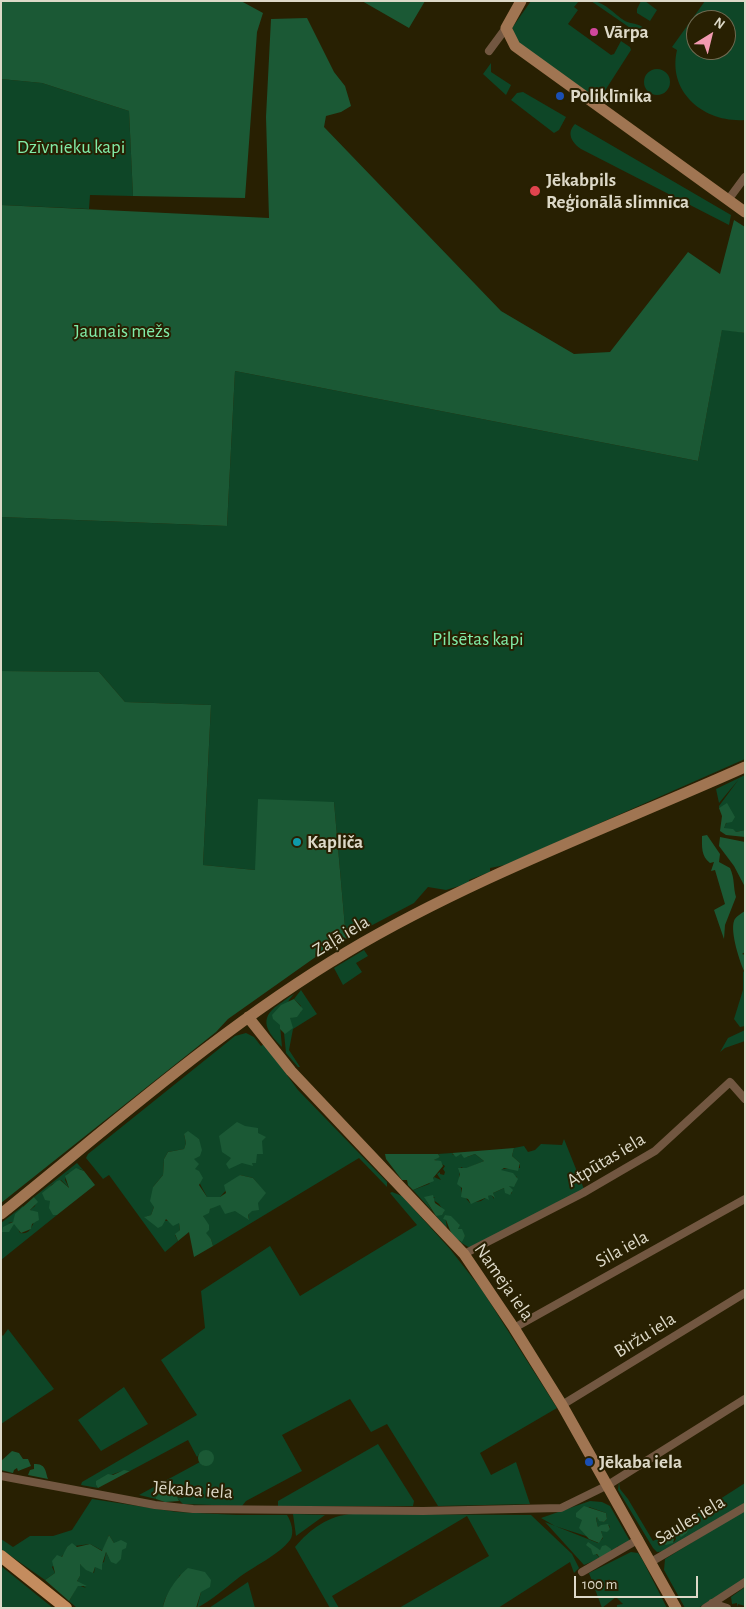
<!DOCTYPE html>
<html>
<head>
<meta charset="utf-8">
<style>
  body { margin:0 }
  #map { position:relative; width:746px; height:1609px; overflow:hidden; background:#282002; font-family:"Alegreya Sans",sans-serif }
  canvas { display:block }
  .frame { position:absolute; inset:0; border:2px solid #ddd9c8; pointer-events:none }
  .north { position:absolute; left:686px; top:10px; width:50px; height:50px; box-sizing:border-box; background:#282002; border:1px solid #706a51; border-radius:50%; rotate:36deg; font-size:14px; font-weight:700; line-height:20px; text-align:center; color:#ddd9c8 }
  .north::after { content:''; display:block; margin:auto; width:18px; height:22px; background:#f19ab1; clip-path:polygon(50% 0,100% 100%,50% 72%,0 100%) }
  .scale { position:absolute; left:574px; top:1576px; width:124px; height:22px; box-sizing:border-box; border:2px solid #ddd9c8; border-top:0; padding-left:6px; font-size:15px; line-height:18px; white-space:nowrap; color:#ddd9c8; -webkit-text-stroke:4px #282002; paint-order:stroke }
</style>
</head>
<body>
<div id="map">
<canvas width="746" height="1609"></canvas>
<div class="frame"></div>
<div class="north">N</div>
<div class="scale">100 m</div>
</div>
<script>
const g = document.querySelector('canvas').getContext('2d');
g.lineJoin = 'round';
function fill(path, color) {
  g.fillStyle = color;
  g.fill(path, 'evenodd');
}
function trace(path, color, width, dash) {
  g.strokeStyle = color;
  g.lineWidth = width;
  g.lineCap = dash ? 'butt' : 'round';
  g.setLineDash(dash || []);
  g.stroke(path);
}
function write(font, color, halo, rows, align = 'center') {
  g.font = font + ' "Alegreya Sans",sans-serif';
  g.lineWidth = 4;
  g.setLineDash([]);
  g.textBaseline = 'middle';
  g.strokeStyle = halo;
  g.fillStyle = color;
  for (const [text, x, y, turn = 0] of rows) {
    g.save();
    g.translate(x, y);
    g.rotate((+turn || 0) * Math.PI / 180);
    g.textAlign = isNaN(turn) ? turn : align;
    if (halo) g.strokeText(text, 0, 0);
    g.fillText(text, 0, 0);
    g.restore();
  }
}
fill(new Path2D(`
  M531,1h48l-5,6 4,3 -10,14 43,31 3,-1 7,-13 9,6 1,3 -32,50 -81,-57 -6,-15z
  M591,1c13,0 23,13 34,20 6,3 13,2 19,7l-5,6z
  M641,1h4l12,9 -7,11 -13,-8v-4z
  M705,1h40v119c-40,3 -78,-27 -68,-70l-5,-3zM696,20h30v30h-30z
  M491,63v9l20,13 -5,10 -23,-21z
  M644 82a13 13 0 1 1 26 0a13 13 0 1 1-26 0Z
  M1,79l41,4 87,28 4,85 -43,-1 -1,14 -88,-4z
  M523,92l43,25 -7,13 -5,3 -43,-33 6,-7z
  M575,124l156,91 -2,10 -148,-76c-9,-6 -15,-16 -6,-25z
  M722,329l23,4v426l-240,106 -15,3v4l-21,8v3l-23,7 -18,-3 -14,16 -68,36 -12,-137 -79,68 -52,-5 8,-160 -86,-3 -26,-30 -98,-1v-154l226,9 8,-155 463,90z
  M745,775v55l-9,2 -11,-2 -1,-3 8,-13 -5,-9 -8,3v-2l20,-27 -20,24 -3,-14z
  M364,950l4,6 -12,7 6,9 -19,13 -9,-17z
  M743,971l2,2v53l-5,1 -6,-8 9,-29z
  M301,990l16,24 -24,15 -4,21 11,17h-2l-12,-14 -2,-20 6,-15 11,-6v-6l-7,-7z
  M294,994l-5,6 -9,25 2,22c-15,-15 -24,-28 -4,-42 6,-4 12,-9 16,-11z
  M745,1030v11l-20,7 -5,4 8,-14z
  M246,1033l8,4 7,9 3,-2 34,46 89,92v5l-28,-29 -146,88 -2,-7 -6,-6 -2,-18 12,-10h5l21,8 8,6 -1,-4 17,-22 -12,-15 -13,-3 -20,22h-13c-6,-12 -15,-24 -13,-39 1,-7 5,-12 5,-19l-15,-5 2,9 -2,6 -16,3 -4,7 -1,16 -10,12 1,20 -3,8 -6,2 34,6 1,7 -5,5 3,6 -13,11 -56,-77 -6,4 -17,-21 2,-4 147,-118z
  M564,1139l20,50 -114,59 -10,-6 5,-6 -7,-7 1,-5 -14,-9 2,13 -11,-12 8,-4 -5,-8 -7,-5 3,-2 -10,1 7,13 -19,-21 16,-6 5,-7 7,3 -4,-6 3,-2v2l4,1 1,-3 -2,-3 2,-3 -11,-7 6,-2 -2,-3 14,-1 1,2 8,-1 6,3 8,-3 9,7 -19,8 -4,-2 -2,10 3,17 8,9 11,-2 10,-7 3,5 -1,-6 11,-5 6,6 2,-1 -3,-7 6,-1 2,-8c-11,-6 -21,-8 -31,-2l3,-5 31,-2v-5l-8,-7 2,-8 10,-2 4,6 7,-2 6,-6 21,1z
  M77,1163l7,8 -4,-2 -13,5 -2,6 4,8 -8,-8 -10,5 -4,14 3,2v7l7,7 -56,45v-37l22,-17v3l-10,13 -5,1 8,1 4,9c9,2 11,-5 14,-11l3,-1 -3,-9 -4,-2 5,-4 1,-6 -2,-3z
  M392,1192l10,4 48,53 32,41 75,118 -77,45 11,22 25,-13 14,42 -92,2 -51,-82 -16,8 -21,-33 -68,36 20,36 -56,30 -4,5 -59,-2 -7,-7 6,1 5,-2 -21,-10 -10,11v2l-17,-4 61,-33 4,4 -5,-12 -2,3 -9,-17 -58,31c-9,-2 -27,7 -34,14l2,3 -17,-3 1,-3 115,-67 -36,-55 44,-32 -4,-37 69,-45 30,50 117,-71 -27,-32z
  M8,1329l46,60 -53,35v-90l2,2z
  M124,1387l24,37 -47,27 -23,-31z
  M378,1444l36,57 -1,5h-135v-5z
  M619,1482l1,7 8,10 25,42 4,-2 3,4 14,-1 2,-3 -2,-5 2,-2 8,3 3,-2 4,-12 -2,-2 56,-36v21l-79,47 -9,1 -4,-4 -35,-58z
  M92,1499l85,13 60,3h50c4,6 8,18 3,25 -11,15 -38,27 -53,39 -13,10 -25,21 -40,29l4,-16v-20l-21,3c-6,12 -16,20 -17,33h-86l-8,-7 9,-16 8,3 -9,-7 3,-5 -2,-10 2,-2 14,9 1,-6 9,-5 2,-10 3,6 5,-15 -5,-8 -6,16 -13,-7 -23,3 -2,6 -13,14 3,6 -10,7 -44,-31v-10l12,8 17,-11h23l19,-6z
  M590,1501l12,1 8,4 20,35 -10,6 -3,-1 2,2 -10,6v-6l-3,-3 -6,5 -10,-2 10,10 -16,7 -39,-43 53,21 5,-5 -2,-7 9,-2 -1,-4 -11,2 -2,-8 2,-2v3l6,2 3,-3 -1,-6 -17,-6 -7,12v12l7,6 -34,-11 -14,-8z
  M745,1510v69l-47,29h-13l-21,-38 1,-11z
  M293,1514l32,1 -29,21z
  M353,1514l178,1 41,39 7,14 -5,5 -4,-11 -72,46h-99l90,-52 -22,-40 -135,80 7,12h-9l-35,-61c15,-18 34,-32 58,-33z
  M631,1552l7,1 4,6 25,49h-50v-3l6,-1 -7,-7 -14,11 -13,-35z
  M1,1566l52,42h-52z
  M248,1582l7,26h-46z
  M745,1587v19l-7,-2 -1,3v-4l-5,1 -1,-7z`), '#0e4627');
fill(new Path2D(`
  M1,1h240l22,12 -6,19 -12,166 -112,-2 -4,-85 -87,-28 -41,-4z
  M362,1h63l-16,27z
  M307,18l27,54 11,14 6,20 -10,6 -15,4 -2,11 177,184 73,43 36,-2 78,-100 32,22 14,-54 11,7v106l-23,-3 -24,131 -463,-90 -8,155 -226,-9v-312l268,13 -3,-101 5,-98z
  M1,671l98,1 26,30 86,3 -8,160 52,5 3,-71 76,3 12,137 -29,17 -89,63 -12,13 -215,171z
  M727,803l8,14 -3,5 -6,1 -2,5 9,1 3,3 9,-2v7l-19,-2 -6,-4 2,-15 -3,-8z
  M707,835l13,19 -1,8 11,6c5,11 3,19 6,29l-11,28 -1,14 -10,-29 11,-6 -10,-34 -4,1 3,-9 -4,1c-9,-7 -8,-16 -8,-27z
  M720,837l25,5v45l-11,-21 -15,-20z
  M745,911v41l-3,2 3,1v18c-5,-10 -15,-41 -11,-52 1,-4 8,-8 11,-10z
  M294,999l9,10 -6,8 -7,1 3,10 -8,6 -5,-5v-4l-7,-6 -1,-4 9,-10z
  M237,1122l8,4 13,2v5l8,4 -4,4 1,13h-6l-1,9h-4l1,3 -11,-3 -13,6 -3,-5 5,-6 -9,-6 -3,-16z
  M188,1131l11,8 3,11 -2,6 -6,3 5,5 -4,5 4,2 4,7 -4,7 8,12h13l6,-4 -2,-8 16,-10 13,3 13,15 -8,10 1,7 -7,1 -4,4 1,5 -14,-9 -10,3 -5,-9 -10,4 -1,4 -6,3 6,9v5l-3,3 5,6 2,7 -19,11 -5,-25 -11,9 -3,-7 5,-4 -1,-7 -6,3 -7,-7 -4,7 -4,2 -14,-11 7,-2 3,-8 -4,-6 3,-14 10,-12 1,-16 4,-7 16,-3 2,-6 -2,-9z
  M514,1148l-2,8 8,7 -2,8 -14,-3 -3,2 12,3 5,6 -4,8 -5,-1 4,4 -3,5 -5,-2 -1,-5 -11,5 2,5 -4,-3 -3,1 1,4 -4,-2 -14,6 -3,-5 -7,-2 1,-9 -5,-4 3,-10 -2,-6h8l18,-7 -9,-7 -11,4 -3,-4 -5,3 -4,-4z
  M385,1154h53l2,3 -6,3 7,1 2,5 -10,12 1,3 -21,9 -5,-5 -1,-5h-5l-16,-21z
  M76,1168l8,3 11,14 -38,30h-4l-4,-7 1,-7 -5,-1 -3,-7 15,-12 3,-1 9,8 -4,-12z
  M433,1195l2,8 10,7 -3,5 -6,1 -12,-19z
  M34,1197l4,5 -8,8 8,2 1,8 -7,4 -1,5 -10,4 -7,-9 -5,8h-7l1,-5 10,-5 2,-8z
  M445,1215l6,1 9,9 -2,4h4l3,7 -3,6c-11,-5 -12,-12 -16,-22l-3,-1z
  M198 1458a8 8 0 1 1 16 0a8 8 0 1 1-16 0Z
  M12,1451l7,2 4,6h5l3,7 -13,5 -1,-3 -3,2 -1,3 -12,-3v-9z
  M34,1464c12,0 11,6 14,15l-20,-4 2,-5 4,-1z
  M124,1470l6,1 -32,17 -2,-3v-4l12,-7 5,1z
  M165,1482h2l7,9 6,-2 7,7 -10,1 2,4 -14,1 -9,-3v-2l10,-11z
  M584,1506l22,7 1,6 -3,3 -5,-1 -2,-4 -1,2 2,8 3,-2 7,-1 2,5 -3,3 -6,-1 2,6 -4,6 -10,-4 -10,-11 3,-8 -6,-3v-4z
  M689,1519l2,4 -4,10 -6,4 -5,-5 -3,11 -7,2 -9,-6z
  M109,1535l5,8 7,-3 6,3 -1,5 -4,2 -1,9 -5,5 -5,-2 -5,-10 -4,13v5l-7,-3 -2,6 -7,-3 -6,-6v12l-3,5 10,5h-9l-9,15 -24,-21 10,-7 -3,-12 5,-6 5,2 5,-10 5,-4 5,4 13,-3 12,7z
  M588,1542l12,8 2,-4 4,-1 5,4v3l-11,6 -3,-4 -4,1 -2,-6 -5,-4z
  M188,1568l17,4 6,8 -1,7 -9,5 -5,16h-33c2,-14 14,-31 25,-40z`), '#1b5935');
trace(new Path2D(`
  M489,51l17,-23
  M728,200l17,-23
  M464,1254l119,-61 72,-42 75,-69 15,17
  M514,1328l231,-129
  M562,1405l183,-112
  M1,1476l154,29 38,4 230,2 138,-3 47,-23 137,-86
  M651,1562l94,-55
  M582,1572l57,-33
  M712,1603l15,5
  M705,1608l40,-26`), '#725741', 8);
trace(new Path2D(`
  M521,1l-15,27 9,18 230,166
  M248,1017l43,54 173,183 50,74 48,77 114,203
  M1,1214c113,-91 222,-188 346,-262 124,-74 266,-126 398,-185`), '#a07552', 11);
trace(new Path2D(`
  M1,1556l65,52`), '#c48c5e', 12);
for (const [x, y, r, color] of [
  [594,32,5,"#d1479c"],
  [560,96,5,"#1a4fb4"],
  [535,191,6,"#e0444e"],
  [297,842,5,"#0f9aa8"],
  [589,1462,5,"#1a4fb4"]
]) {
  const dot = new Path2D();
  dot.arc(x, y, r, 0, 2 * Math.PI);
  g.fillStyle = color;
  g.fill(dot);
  trace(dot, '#282002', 2);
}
write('bold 19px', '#ddd9c8', '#282002', [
  ["Vārpa",604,32],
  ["Poliklīnika",570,96],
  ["Jēkabpils",546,180],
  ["Reģionālā slimnīca",546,202],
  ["Kapliča",307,842],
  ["Jēkaba iela",599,1462]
], 'left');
write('19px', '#81eca8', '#282002', [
  ["Dzīvnieku kapi",71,147],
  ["Jaunais mežs",122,331],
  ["Pilsētas kapi",478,639]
]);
write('19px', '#ddd9c8', '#282002', [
  ["Zaļā iela",341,936,-31],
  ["Atpūtas iela",606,1160,-31],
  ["Sila iela",622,1249,-29],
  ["Nameja iela",504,1282,55],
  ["Biržu iela",645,1335,-32],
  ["Jēkaba iela",193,1490,4],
  ["Saules iela",690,1520,-31]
]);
</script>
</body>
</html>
